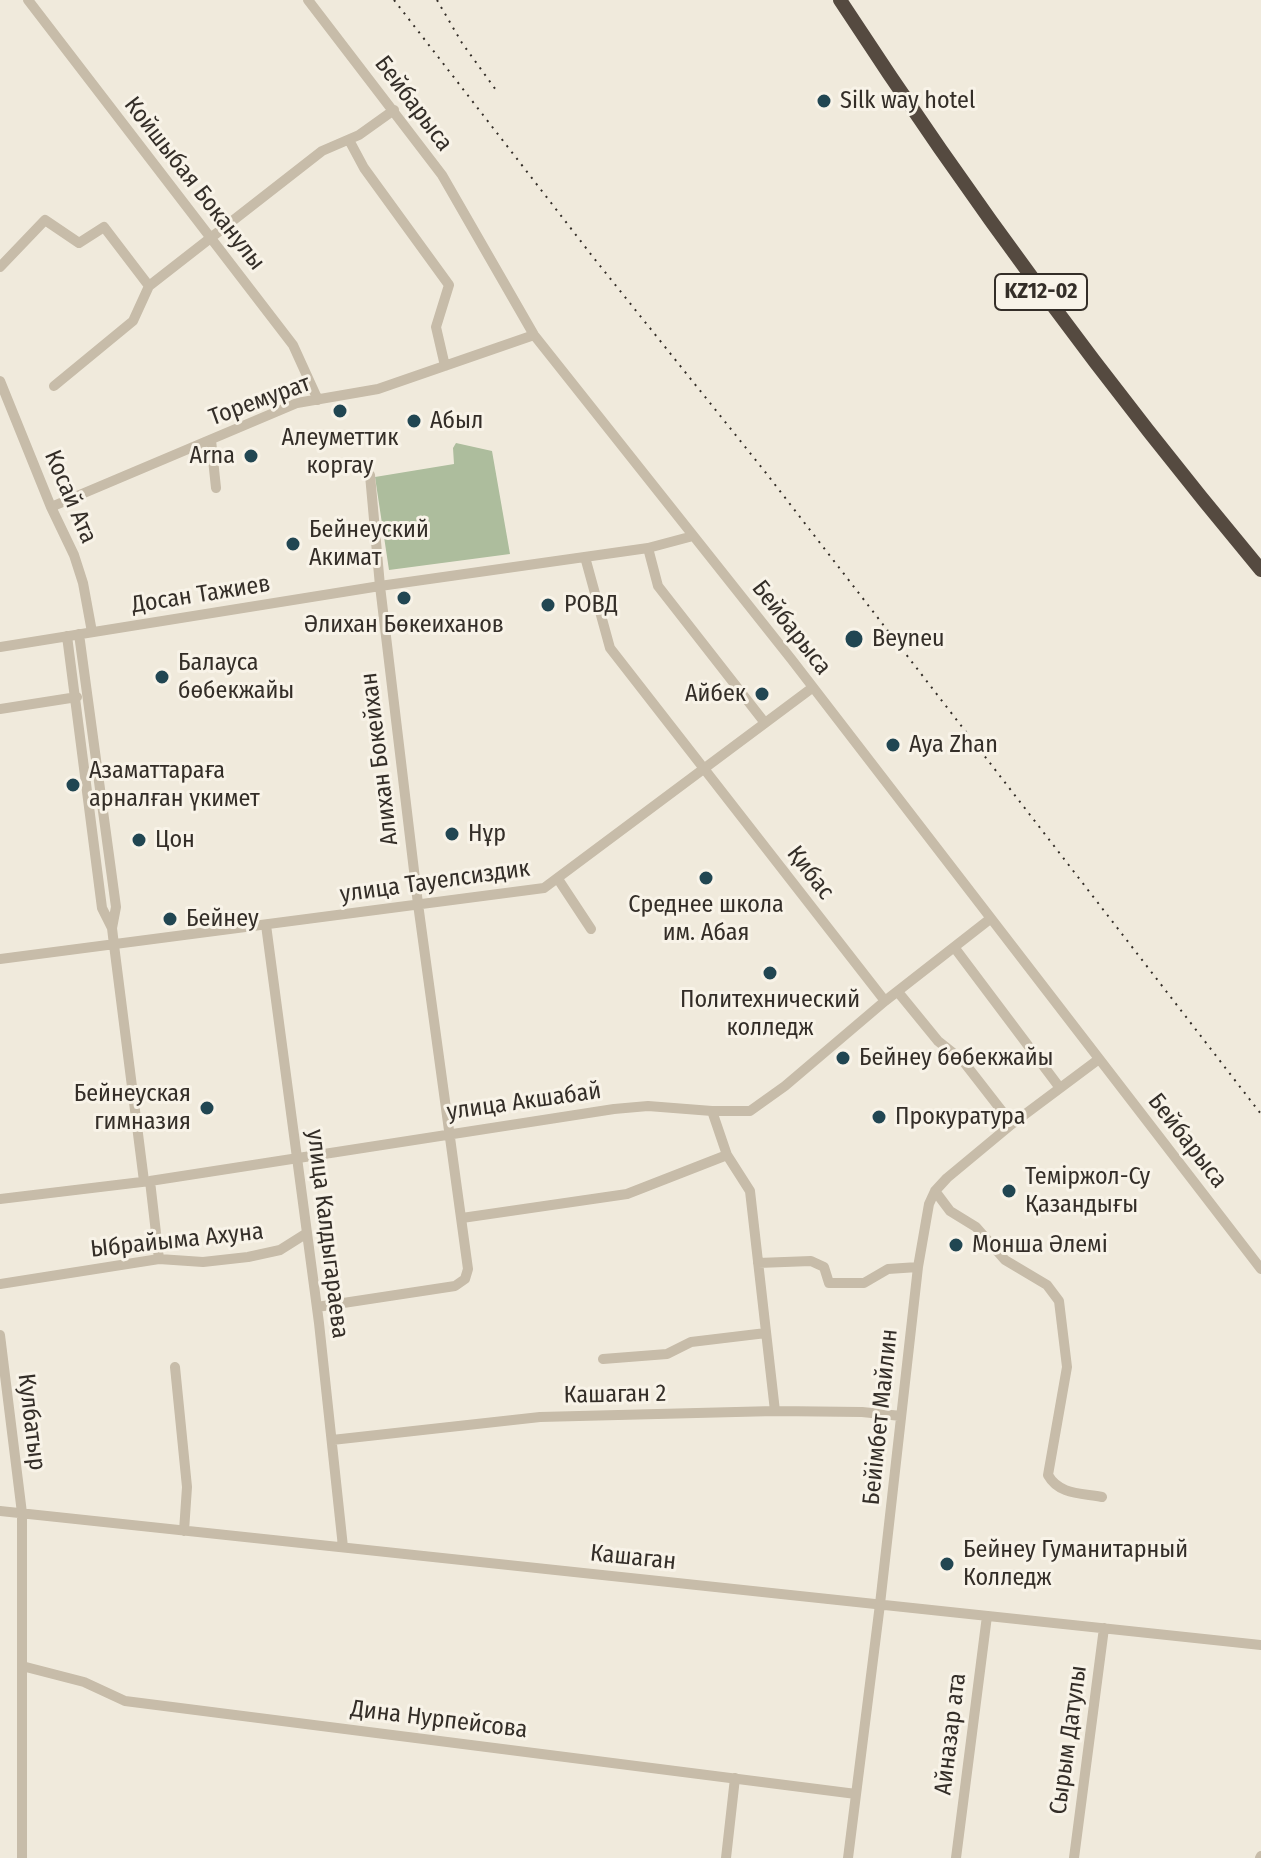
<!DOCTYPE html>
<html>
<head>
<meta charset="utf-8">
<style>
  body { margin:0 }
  canvas { display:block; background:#f0eadc }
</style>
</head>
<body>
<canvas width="1261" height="1858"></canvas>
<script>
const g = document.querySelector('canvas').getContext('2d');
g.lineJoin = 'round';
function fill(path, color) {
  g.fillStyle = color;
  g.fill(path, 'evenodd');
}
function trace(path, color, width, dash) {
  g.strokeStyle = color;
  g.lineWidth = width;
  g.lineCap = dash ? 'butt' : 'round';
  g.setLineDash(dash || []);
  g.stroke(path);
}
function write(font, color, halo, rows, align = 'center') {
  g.font = font + ' "Fira Sans Condensed",sans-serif';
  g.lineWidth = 6;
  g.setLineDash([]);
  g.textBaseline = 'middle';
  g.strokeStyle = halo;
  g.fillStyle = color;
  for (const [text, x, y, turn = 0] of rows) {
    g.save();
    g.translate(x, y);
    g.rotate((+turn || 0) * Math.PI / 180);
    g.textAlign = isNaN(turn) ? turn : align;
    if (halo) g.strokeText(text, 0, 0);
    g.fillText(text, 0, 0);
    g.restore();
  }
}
fill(new Path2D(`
  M456,443l36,8 18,103 -121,16 -14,-93 79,-13 -1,-16z`), '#adbd9d');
trace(new Path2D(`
  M28,0l265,345 25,55
  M308,0l134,175 92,160 258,325 469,609
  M349,140l15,28 85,117 -13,42 9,39
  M0,267l45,-47 34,23 25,-16 45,59 -16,35 -79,65
  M149,286l173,-135 37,-16 35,-25
  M0,381l51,126 23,48 9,28 9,49
  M211,440l5,48
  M51,507l246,-104 81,-14 156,-54
  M648,548l10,38 107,137
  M585,557l25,91 275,353
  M79,634l37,273 -4,21 2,17 30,236
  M67,636l35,272 10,20
  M0,647l380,-61 268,-38 45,-12
  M0,709l77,-12
  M558,879l33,50
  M266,925l53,398 24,224
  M954,947l106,141
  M0,959l544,-71 268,-200
  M898,992l40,49 25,20 49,63
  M712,1111l15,44 23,36 25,220
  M150,1181l9,78
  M935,1191l15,20 26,16 29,33 42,25 12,16 8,66 -19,108c11,20 34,18 54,22
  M0,1199l150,-18 464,-72 34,-3 64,5h38l35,-25 100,-85 105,-82
  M462,1218l165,-24 100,-39
  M758,1263l53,-2 13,6 5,16h35l24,-14 30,-2
  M0,1284l159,-25 44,3 45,-5 32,-7 27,-17
  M317,1307l138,-21 10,-7 3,-10 -50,-365 -38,-318 -10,-111
  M0,1335l22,178v345
  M603,1359l64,-5 24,-12 75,-9
  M175,1367l12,120 -3,44
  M332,1440l208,-23 235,-6 87,1 39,4
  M0,1511l1261,134
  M22,1666l62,16 41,19 731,93
  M726,1858l9,-80
  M848,1858l32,-254 38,-337 11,-63 6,-13 12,-13 65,-54 87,-65
  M956,1858l31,-242
  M1074,1858l30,-230
  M1260,1858l1,-2`), '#c7bca9', 10);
trace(new Path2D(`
  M840,0c129,198 269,388 421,570`), '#554a40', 14);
trace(new Path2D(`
  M394,0l199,257 173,216 495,641
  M437,0l25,43 34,47`), '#342e28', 2, [2, 6]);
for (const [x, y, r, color] of [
  [824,101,8,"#214652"],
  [340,411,8,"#214652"],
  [414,421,8,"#214652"],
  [251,456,8,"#214652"],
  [293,544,8,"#214652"],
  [404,598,8,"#214652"],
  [548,605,8,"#214652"],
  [854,639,10,"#214652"],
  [162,677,8,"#214652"],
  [762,694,8,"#214652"],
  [893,745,8,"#214652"],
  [73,785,8,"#214652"],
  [452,834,8,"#214652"],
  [139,840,8,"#214652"],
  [706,878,8,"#214652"],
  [170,919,8,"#214652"],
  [770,973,8,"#214652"],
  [843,1058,8,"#214652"],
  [207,1108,8,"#214652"],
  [879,1117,8,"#214652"],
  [1009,1191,8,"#214652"],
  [956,1245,8,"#214652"],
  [947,1564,8,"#214652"]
]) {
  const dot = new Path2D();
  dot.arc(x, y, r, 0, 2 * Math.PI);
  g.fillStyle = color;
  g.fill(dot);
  trace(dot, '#f8f3e8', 3);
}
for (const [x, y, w] of [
  [1041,292,92]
]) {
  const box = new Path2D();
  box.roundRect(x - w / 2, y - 18, w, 36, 6);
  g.fillStyle = '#f8f3e8';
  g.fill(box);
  trace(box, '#342e28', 2);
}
write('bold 22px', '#342e28', null, [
  ["KZ12-02",1041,292]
]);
write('24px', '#342e28', '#f8f3e8', [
  ["Silk way hotel",840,101],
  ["Абыл",430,421],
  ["Алеуметтик",340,438,"center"],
  ["коргау",340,466,"center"],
  ["Arna",235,456,"right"],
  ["Бейнеуский",309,530],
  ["Акимат",309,558],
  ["РОВД",564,605],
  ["Әлихан Бөкеиханов",404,625,"center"],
  ["Beyneu",872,639],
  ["Балауса",178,663],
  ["бөбекжайы",178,691],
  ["Айбек",746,694,"right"],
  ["Aya Zhan",909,745],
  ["Азаматтараға",89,771],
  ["арналған үкимет",89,799],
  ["Нұр",468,834],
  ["Цон",155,840],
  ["Среднее школа",706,905,"center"],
  ["им. Абая",706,933,"center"],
  ["Бейнеу",186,919],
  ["Политехнический",770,1000,"center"],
  ["колледж",770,1028,"center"],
  ["Бейнеу бөбекжайы",859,1058],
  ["Бейнеуская",191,1094,"right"],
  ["гимназия",191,1122,"right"],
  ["Прокуратура",895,1117],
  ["Теміржол-Су",1025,1177],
  ["Қазандығы",1025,1205],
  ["Монша Әлемі",972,1245],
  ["Бейнеу Гуманитарный",963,1550],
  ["Колледж",963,1578]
], 'left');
write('24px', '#342e28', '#f8f3e8', [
  ["Бейбарыса",413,104,53],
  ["Койшыбая Боканулы",194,184,52],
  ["Торемурат",260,401,-20],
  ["Косай Ата",70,497,67],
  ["Досан Тажиев",201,595,-9],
  ["Бейбарыса",791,628,52],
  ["Алихан Бокейхан",380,759,-97],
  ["Қибас",810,873,52],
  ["улица Тауелсиздик",435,882,-8],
  ["улица Акшабай",524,1102,-8],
  ["Бейбарыса",1187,1141,52],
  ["улица Калдыгараева",327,1234,83],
  ["Ыбрайыма Ахуна",177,1241,-6],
  ["Кашаган 2",615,1395,-1],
  ["Бейімбет Майлин",881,1417,-84],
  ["Кулбатыр",31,1422,83],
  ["Кашаган",633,1558,6],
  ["Дина Нурпейсова",439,1720,7],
  ["Айназар ата",951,1734,-83],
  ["Сырым Датулы",1069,1740,-82]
]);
</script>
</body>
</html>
